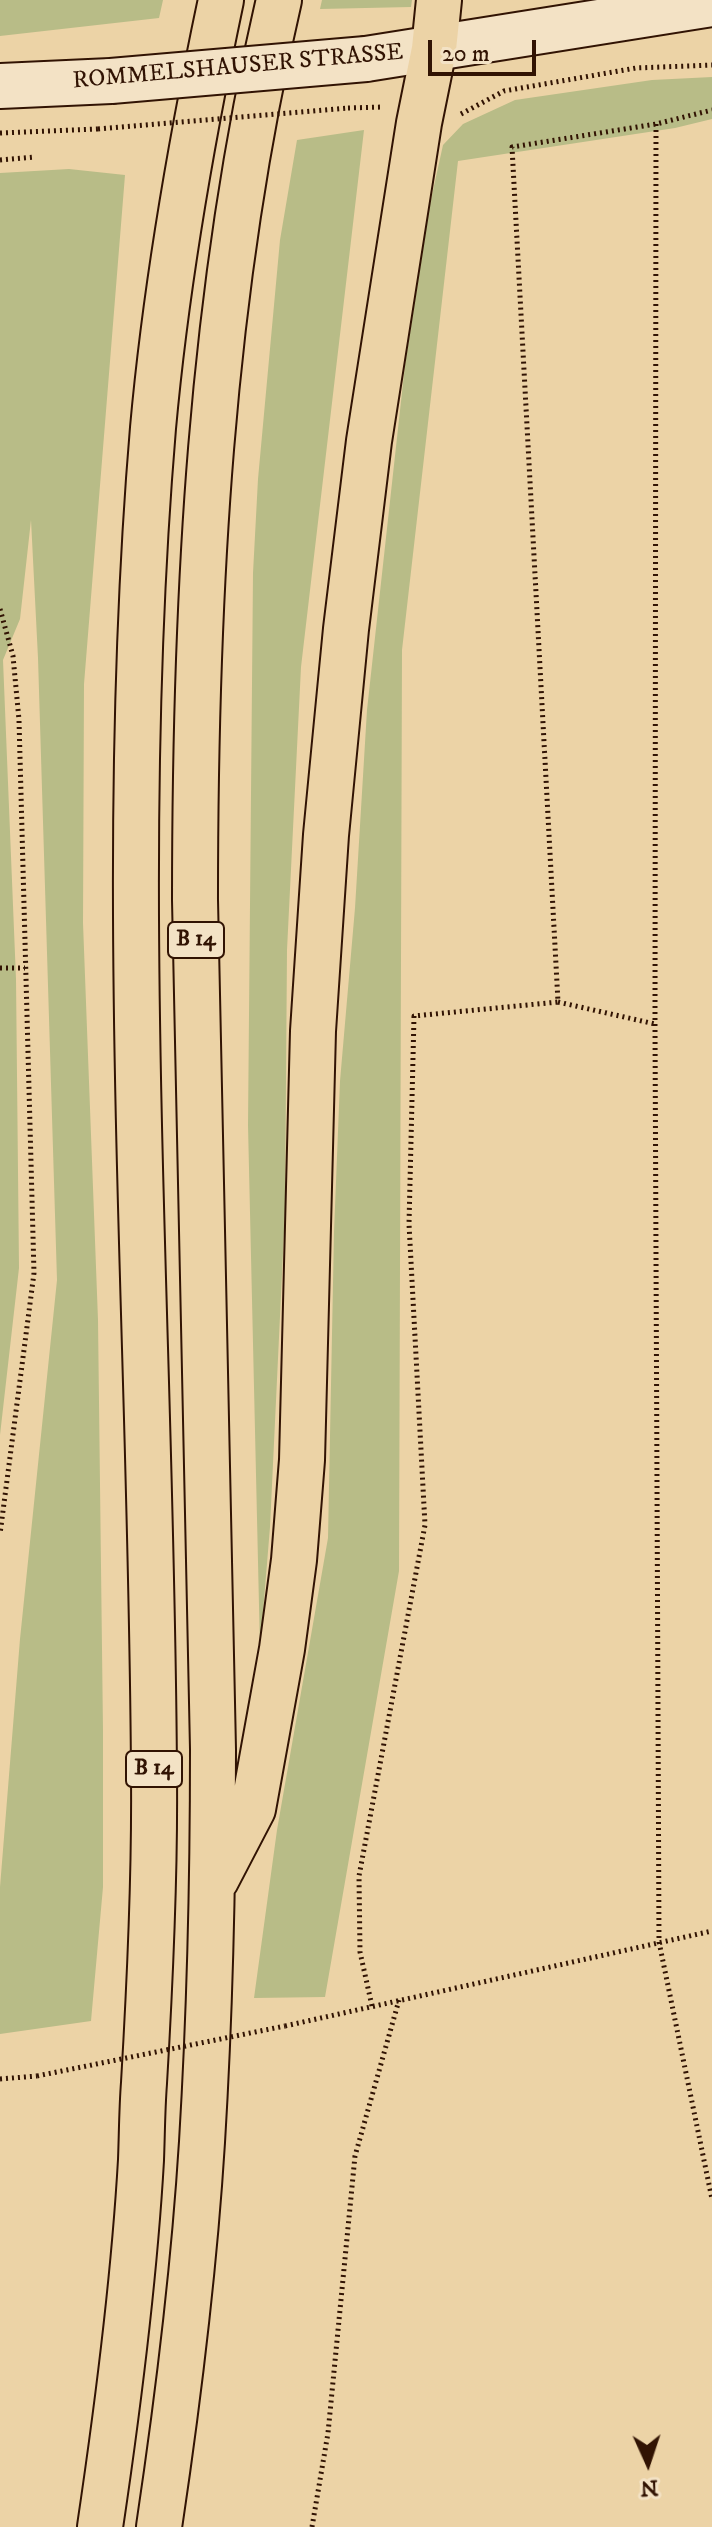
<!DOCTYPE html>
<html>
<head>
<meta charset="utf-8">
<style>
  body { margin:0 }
  #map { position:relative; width:712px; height:2527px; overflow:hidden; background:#ecd3a6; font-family:"IM FELL DW Pica",serif }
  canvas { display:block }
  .north { position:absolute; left:608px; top:2423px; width:80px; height:80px; -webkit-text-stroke:6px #f3e2c5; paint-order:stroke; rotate:177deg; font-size:22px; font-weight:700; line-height:32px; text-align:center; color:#311303 }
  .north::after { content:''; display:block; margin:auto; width:28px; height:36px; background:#311303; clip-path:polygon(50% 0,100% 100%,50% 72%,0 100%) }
  .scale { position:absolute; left:428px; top:40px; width:108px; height:36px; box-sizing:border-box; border:4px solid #311303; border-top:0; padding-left:10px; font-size:24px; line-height:28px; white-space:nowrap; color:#311303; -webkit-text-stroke:6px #f3e2c5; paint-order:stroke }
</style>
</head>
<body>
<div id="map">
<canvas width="712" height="2527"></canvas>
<div class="north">N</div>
<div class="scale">20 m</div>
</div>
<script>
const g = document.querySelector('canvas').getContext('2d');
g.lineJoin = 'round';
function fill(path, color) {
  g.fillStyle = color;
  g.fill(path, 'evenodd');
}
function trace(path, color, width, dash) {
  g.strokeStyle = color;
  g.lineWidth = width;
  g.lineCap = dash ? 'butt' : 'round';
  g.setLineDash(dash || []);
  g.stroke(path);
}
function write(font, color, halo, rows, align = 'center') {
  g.font = font + ' "IM FELL DW Pica",serif';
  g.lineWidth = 8;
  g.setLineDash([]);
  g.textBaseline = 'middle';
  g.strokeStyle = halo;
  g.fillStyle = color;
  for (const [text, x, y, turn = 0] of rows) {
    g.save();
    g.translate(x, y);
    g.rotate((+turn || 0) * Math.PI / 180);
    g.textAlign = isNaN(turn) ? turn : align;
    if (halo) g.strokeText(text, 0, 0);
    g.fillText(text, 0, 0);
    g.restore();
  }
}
fill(new Path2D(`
  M0,0h163l-4,18 -159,18z
  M322,0h90l-1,7 -91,2z
  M712,77v42l-37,9 -217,33 -56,489 -3,921 -74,426 -71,1 23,-168 51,-292 6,-306 6,-151 15,-173 12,-198 38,-345 25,-161 13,-59 20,-21 52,-24 137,-20z
  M364,130l-63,537 -14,283 -2,261 -15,316 -10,122 -12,-524 5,-552 5,-94 22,-239 17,-100z
  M69,169l56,6 -41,509 -1,239 15,397 5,411v156l-12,134 -91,13v-147l20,-248 37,-359 -19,-622 -7,-138 -11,99 -17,41 13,319 3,289 -19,167v-1262z`), '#b8bc87');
const secondary = new Path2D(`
  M366,59l346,-55
  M0,86l111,-5`);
const trunk = new Path2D(`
  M216,1880l37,-71 29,-160 12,-89 8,-100 11,-429 13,-196 20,-206 23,-188 50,-318 15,-74 5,-49
  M100,2527c18,-121 34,-244 41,-367 1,-26 1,-51 3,-77 6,-101 11,-203 10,-305 -2,-450 -39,-901 -1,-1350 13,-144 38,-286 68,-428
  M159,2527c19,-127 35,-256 43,-385 8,-131 11,-262 11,-393l-18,-849c0,-301 15,-605 84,-900`);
trace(secondary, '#311303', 48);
trace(trunk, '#311303', 48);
trace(new Path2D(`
  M348,108l36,-1
  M461,114l43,-23 132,-23 76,-3
  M656,124l-1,900 4,918 53,257
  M0,133l98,-4
  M0,160l35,-3
  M0,609l13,47 6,64 15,553 -34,261
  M0,968h25
  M558,1002l97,22
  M372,2006l-12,-54 -1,-76 66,-351 -16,-301 5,-208 144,-14 -46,-855 144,-23 56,-14
  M285,2026l427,-95
  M0,2079l37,-3
  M312,2527l16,-94 27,-277 44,-156`), '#311303', 5, [2, 4]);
trace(secondary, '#f3e2c5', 44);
trace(trunk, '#ecd3a6', 44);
const secondaryBridge = new Path2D(`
  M111,81l255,-22`);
trace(secondaryBridge, '#311303', 48, []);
trace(new Path2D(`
  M98,129l250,-21
  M37,2076l248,-50`), '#311303', 5, [2, 4]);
trace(secondaryBridge, '#f3e2c5', 44);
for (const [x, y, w] of [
  [196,940,56],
  [154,1769,56]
]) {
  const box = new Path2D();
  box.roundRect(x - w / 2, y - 18, w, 36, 6);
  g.fillStyle = '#f3e2c5';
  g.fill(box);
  trace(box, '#311303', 2);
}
write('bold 22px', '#311303', null, [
  ["B 14",196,940],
  ["B 14",154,1769]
]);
write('24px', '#311303', '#f3e2c5', [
  ["ROMMELSHAUSER STRASSE",238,68,-5]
]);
</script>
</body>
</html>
